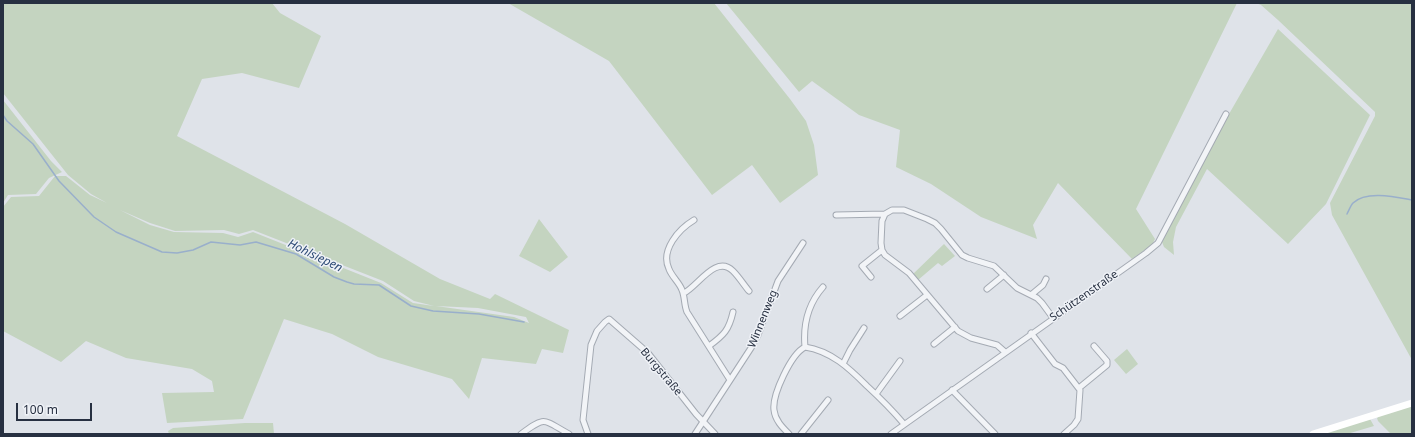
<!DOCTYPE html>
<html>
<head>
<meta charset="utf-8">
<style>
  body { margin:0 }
  #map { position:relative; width:1415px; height:437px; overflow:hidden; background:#dfe3e9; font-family:"Noto Sans",sans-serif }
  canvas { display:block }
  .frame { position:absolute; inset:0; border:4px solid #273041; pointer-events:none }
  .scale { position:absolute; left:16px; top:403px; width:76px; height:18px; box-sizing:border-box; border:2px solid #273041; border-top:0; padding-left:5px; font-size:12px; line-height:14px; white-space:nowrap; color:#273041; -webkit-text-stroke:3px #eff2f7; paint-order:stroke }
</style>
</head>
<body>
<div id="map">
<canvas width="1415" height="437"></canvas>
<div class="frame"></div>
<div class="scale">100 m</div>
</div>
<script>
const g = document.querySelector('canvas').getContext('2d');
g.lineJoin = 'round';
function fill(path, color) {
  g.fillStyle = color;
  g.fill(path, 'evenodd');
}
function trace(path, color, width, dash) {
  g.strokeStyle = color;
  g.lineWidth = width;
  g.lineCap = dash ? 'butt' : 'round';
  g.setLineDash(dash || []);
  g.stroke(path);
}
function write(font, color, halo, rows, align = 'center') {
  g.font = font + ' "Noto Sans",sans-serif';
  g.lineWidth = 3;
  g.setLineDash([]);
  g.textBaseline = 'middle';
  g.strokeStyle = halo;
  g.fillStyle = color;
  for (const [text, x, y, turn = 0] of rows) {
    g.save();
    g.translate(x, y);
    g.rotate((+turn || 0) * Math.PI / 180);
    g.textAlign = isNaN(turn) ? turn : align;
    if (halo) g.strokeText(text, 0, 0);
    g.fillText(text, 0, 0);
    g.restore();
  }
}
fill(new Path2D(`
  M3,3h269l8,10 41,23 -22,52 -57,-15 -40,6 -25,57 168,88 95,55 50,20 5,-5 74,36 -6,23 -21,-4 -6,15 -54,-6 -13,41 -17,-20 -74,-22 -46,-23 -48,-15 -41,100 -76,4 -5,-30 52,-1 -2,-11 -20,-12 -66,-11 -40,-17 -25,21 -58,-31v-124l8,-10 28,-1 16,-20h11l24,19 17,8 -16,-9 -23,-19 -65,-82zM120,210l30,13 25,8 49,-1 15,4 14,-4 130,51 31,20 20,5 -21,-3 -32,-20 -128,-51 -15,5 -15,-4 -49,-1 -24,-7zM436,306l42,2 48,9 3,6 -15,-6z
  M508,3h206l76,96 16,22 8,24 4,30 -38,28 -28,-38 -40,30 -103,-134z
  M726,3h511l-101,206 19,30 -3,6 -20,14 -74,-76 -25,42 4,14 -56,-22 -50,-33 -35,-17 4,-37 -41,-15 -47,-34 -13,11z
  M1256,3h156v357l-80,-145 -2,-12 45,-87v-4l-97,-92 -17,-15z
  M1278,29l92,86 -44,89 -38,40 -81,-75 -31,58 -3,15 1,13 -10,-8 -2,-5 3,-8 64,-120z
  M3,100l48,61 11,11 -13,6 -13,16 -28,1 -5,8z
  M539,219l29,38 -18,15 -31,-16z
  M944,244l11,12 -13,10 -4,-3 -20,17 -5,-6z
  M1127,349l11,15 -12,10 -12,-14z
  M1412,406v28h-21l-13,-13 -1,-3 2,-2z
  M1370,419l4,7 -27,8h-26z
  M245,423h28l1,11h-105l-1,-3 5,-3z`), '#c4d4c0');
trace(new Path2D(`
  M3,115l4,6 26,23 26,37 35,36 22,15 46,20 15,1 16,-3 18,-8 29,3 16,-3 40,12 38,23 13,5 7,2 25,1 32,21 22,5 46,3 45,8
  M1347,214c2,-4 4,-9 6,-11 13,-13 43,-6 59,-3`), '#99afcb', 1.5);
const minor = new Path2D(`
  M836,215l49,-1
  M694,220c-15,9 -34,30 -25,49 3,8 10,13 13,21 3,7 2,15 5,22l43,68
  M871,277l-9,-11 20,-16
  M987,289l17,-14
  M684,293c14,-7 32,-39 49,-22 6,6 11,14 16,20
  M1031,295l12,-10 3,-6
  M900,316l27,-21
  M1031,333l24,31 8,4 17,22 -2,29 -4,6 -10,9
  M934,344l21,-17
  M709,346c15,-11 20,-16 24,-34
  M805,347c-2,-22 3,-43 18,-60
  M1005,352l-8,-7 -26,-7 -13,-7 -49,-58 -24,-18 -3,-5 -1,-7 1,-22 3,-7 7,-4h12l23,9 8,4 6,6 21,26 6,3 26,8 23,22 20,10 5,5 11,15
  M843,364l7,-14 14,-22
  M1079,388l28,-23v-4l-13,-15
  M952,390l43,44
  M876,394l24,-33
  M521,434c25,-18 21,-15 48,0
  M588,434l-5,-14 8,-75 6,-14 8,-9 4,-3 39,34 48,61 19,20
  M695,434l56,-86 7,-13 20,-54 25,-38
  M789,434c-7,-7 -14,-14 -15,-24 -2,-15 17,-56 31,-63 26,4 44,21 62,39 13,12 26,25 37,38
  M801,434l27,-34
  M891,434l255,-181 12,-10 68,-129`);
trace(minor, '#a4aab3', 7);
trace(minor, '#f2f4f7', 5);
trace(new Path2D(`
  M1313,434l99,-31`), '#fff', 7);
write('11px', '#273041', '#eff2f7', [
  ["Schützenstraße",1084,296,-35],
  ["Winnenweg",763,319,-68],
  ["Burgstraße",661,372,50]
]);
write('italic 12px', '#304d77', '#eff2f7', [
  ["Hohlsiepen",315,256,26]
]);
</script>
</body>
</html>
